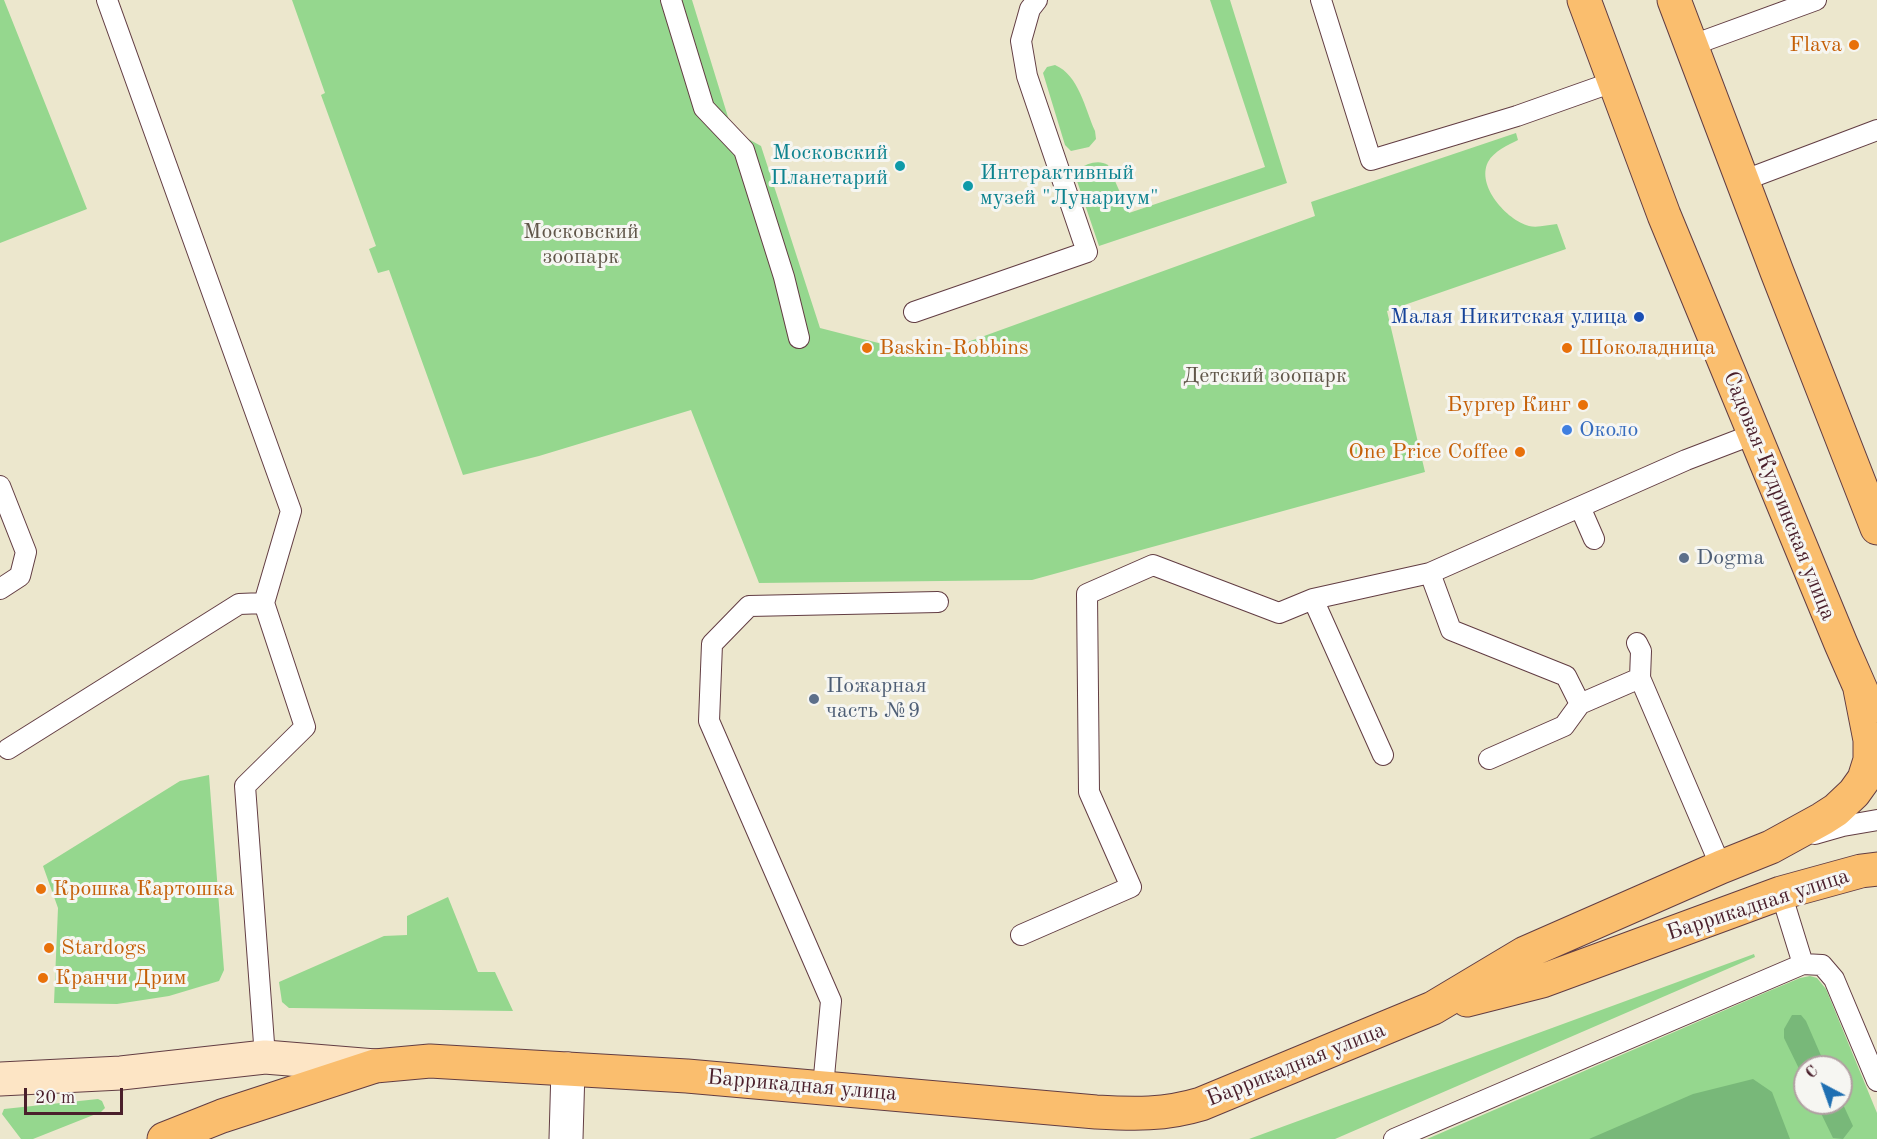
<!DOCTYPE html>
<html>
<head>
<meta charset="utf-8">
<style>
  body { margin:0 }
  #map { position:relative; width:1877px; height:1139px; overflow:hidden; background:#ece7cd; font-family:"Old Standard TT",serif }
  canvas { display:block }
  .north { position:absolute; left:1793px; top:1055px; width:60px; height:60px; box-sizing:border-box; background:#f6f6f2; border:2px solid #b1a0a2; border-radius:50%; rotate:319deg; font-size:16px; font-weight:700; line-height:24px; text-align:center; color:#4a1f2b }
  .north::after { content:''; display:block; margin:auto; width:21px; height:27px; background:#1f6fb2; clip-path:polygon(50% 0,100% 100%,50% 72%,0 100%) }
  .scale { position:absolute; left:24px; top:1088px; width:99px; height:27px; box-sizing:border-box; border:3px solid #4a1f2b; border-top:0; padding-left:8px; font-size:18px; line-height:21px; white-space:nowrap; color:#4a1f2b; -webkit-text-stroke:4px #f6f6f2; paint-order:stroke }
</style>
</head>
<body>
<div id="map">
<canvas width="1877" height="1139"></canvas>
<div class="north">С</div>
<div class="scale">20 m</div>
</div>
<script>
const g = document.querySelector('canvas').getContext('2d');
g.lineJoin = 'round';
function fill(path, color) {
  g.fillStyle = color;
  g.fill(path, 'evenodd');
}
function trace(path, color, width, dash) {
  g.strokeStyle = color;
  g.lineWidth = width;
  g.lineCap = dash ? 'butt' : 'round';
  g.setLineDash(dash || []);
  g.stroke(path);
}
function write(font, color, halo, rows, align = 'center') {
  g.font = font + ' "Old Standard TT",serif';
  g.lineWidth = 6;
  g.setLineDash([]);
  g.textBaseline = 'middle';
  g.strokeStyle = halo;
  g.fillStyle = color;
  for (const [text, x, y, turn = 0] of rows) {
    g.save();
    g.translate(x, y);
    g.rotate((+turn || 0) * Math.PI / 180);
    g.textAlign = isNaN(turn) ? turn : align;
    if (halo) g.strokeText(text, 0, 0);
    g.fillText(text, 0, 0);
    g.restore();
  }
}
fill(new Path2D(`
  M0,0h4l83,209 -87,34z
  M292,0h400l40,130 29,16 59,182 109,28 386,-140 -4,-14 205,-69 2,7c-10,5 -24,11 -30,22 -12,24 19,58 41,64 8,2 19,-1 28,-2l9,25 -179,62 38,161 -393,108 -273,3 -68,-173 -152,46 -76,19 -74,-205 -11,3 -9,-24 7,-3 -55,-151 4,-2z
  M1210,0h20l57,183 -188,63 -23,-68 2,-9c9,-5 20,-10 30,-4l21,48 136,-46z
  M1055,65c24,10 30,44 40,66l1,8 -7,8 -18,4 -6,-6 -22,-72 4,-6z
  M209,775l15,195 -5,11 -50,15 -52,8 -63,-1 4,-95 -15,-42 137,-85z
  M448,897l30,75h17l18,39 -220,-3h-4l-7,-6 -3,-20 105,-46 23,-1v-19z
  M1754,954l1,3 -420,182h-86z
  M1810,976l7,2 9,11 51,124v26h-450l342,-148 31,-13zM1805,1067h36v36h-36z
  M98,1099l4,2 3,7 -4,4 -68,27h-12l-19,-25 2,-5z`), '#95d78e');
fill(new Path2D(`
  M1792,1015h9l5,6 20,46h-21v14l-21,-43v-9z
  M1753,1079l19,13 18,47h-201l104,-45z
  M1841,1100l12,26 -10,13 -10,-1 -17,-35h25z`), '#78b879');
const service = new Path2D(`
  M107,0l184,511 -27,92 41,124 -60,59 20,271
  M671,0l33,108 40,42 40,127 15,61
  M1321,0l50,160 146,-44 96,-34
  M1690,46l126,-46
  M1742,181l135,-51
  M914,312l173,-60 -60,-176 -6,-35 9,-32 7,-9
  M0,486l26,66 -6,24 -20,13
  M1580,507l14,32
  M1430,573l21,57 115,46 14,28
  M1637,643l4,8 -1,27 81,189
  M8,749l231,-145 25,-1
  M1383,755l-70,-156 117,-26 256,-113 68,-26
  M1489,759l75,-33 16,-22 60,-26
  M1815,834l28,-8 34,-6
  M1781,893l22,71
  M1021,935l110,-48 -42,-95 -2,-198 66,-29 126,48 34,-14
  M823,1087l8,-86 -122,-280 3,-77 37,-38 189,-4
  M1394,1139l409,-175 19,1 12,14 43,102`);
const minor = new Path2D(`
  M566,1139l2,-70`);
const secondary = new Path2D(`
  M0,1079l121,-6 144,-16 110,9`);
const primary = new Path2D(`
  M1584,0l80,215 177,429 28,64
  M1674,0l103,272 100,256
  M1467,1000l75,-19 239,-88 80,-22 16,-2
  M164,1139l58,-23 153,-50 55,-5 257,15 409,36c38,2 69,3 105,-8l232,-96 92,-55 196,-86 50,-20 51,-28 14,-9 18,-17 10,-14 6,-19v-20l-10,-51`);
trace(service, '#623d43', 22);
trace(minor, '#623d43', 35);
trace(secondary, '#623d43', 35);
trace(primary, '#623d43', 35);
trace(service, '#fff', 20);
trace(minor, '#fff', 33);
trace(secondary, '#fde5c5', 33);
trace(primary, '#fabe6e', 33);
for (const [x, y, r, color] of [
  [1854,45,6,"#e8710a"],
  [900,166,6,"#0f9aa8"],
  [968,186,6,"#0f9aa8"],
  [1639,317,6,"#1a4fb4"],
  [867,348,6,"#e8710a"],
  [1567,348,6,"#e8710a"],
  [1583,405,6,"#e8710a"],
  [1567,430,6,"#3f7fe0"],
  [1520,452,6,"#e8710a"],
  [1684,558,6,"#5c6f8a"],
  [814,699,6,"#5c6f8a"],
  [41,889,6,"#e8710a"],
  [49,948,6,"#e8710a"],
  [43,978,6,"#e8710a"]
]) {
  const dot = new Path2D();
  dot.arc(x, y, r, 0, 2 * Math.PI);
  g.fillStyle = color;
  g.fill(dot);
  trace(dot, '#f6f6f2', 2);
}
write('22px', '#c56008', '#f6f6f2', [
  ["Flava",1842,45,"right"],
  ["Baskin-Robbins",879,348],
  ["Шоколадница",1579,348],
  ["Бургер Кинг",1571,405,"right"],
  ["One Price Coffee",1508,452,"right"],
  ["Крошка Картошка",53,889],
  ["Stardogs",61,948],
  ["Кранчи Дрим",55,978]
], 'left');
write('22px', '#0d838f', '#f6f6f2', [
  ["Московский",888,153],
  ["Планетарий",888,178],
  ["Интерактивный",980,173,"left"],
  ["музей \"Лунариум\"",980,198,"left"]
], 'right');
write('22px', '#605649', '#f6f6f2', [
  ["Московский",581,232],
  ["зоопарк",581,257],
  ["Детский зоопарк",1265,376]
]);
write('22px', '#164399', '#f6f6f2', [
  ["Малая Никитская улица",1627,317]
], 'right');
write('22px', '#366cbe', '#f6f6f2', [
  ["Около",1579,430]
], 'left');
write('22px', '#4a1f2b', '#f6f6f2', [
  ["Садовая-Кудринская улица",1779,496,68],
  ["Баррикадная улица",1758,905,-18],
  ["Баррикадная улица",1296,1065,-22],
  ["Баррикадная улица",802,1086,5]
]);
write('22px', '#4e5e75', '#f6f6f2', [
  ["Dogma",1696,558],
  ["Пожарная",826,686],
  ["часть №9",826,711]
], 'left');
</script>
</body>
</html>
